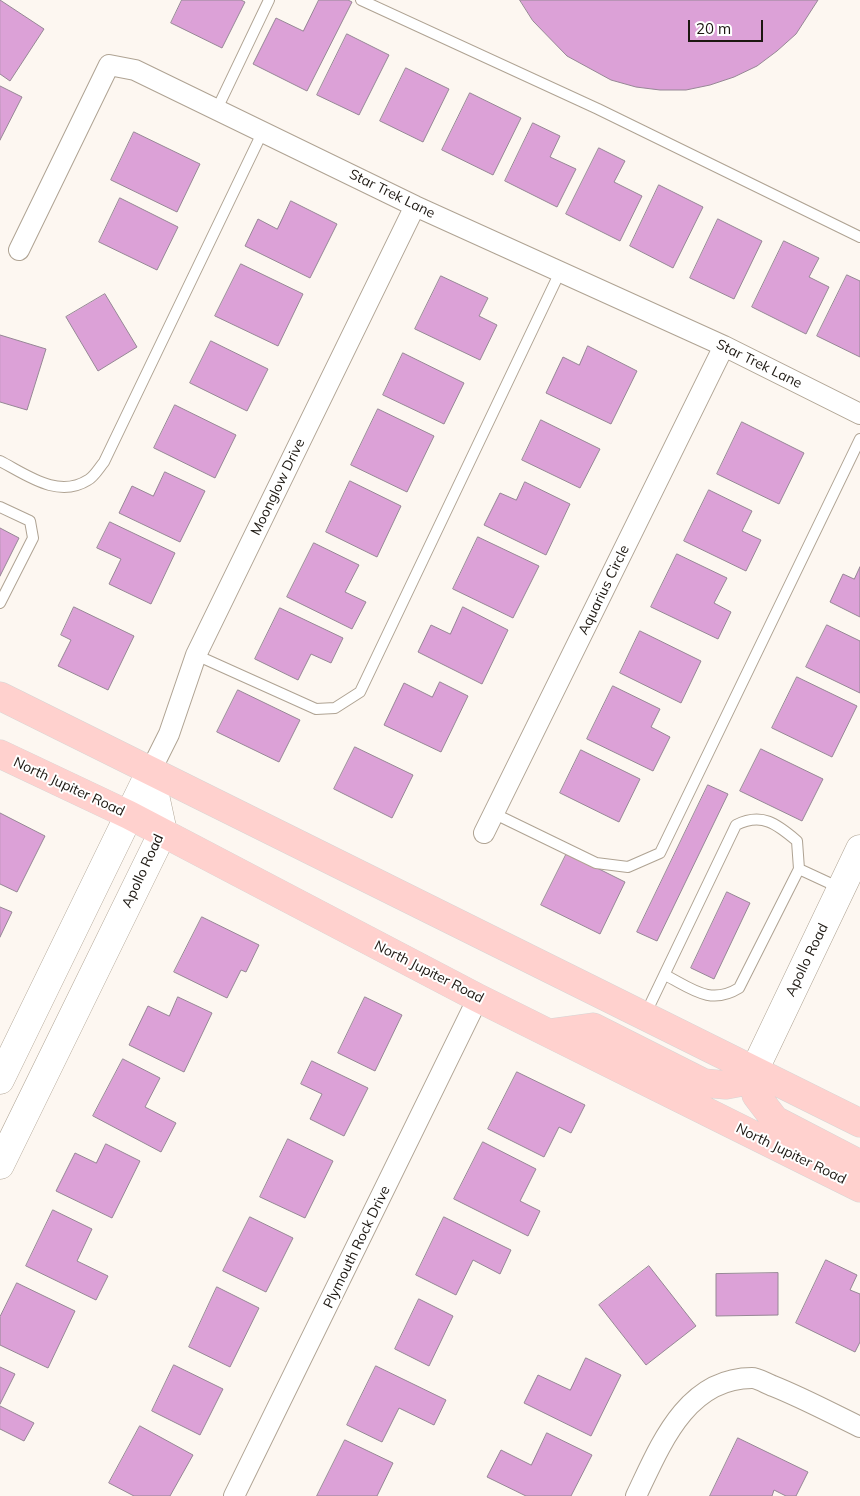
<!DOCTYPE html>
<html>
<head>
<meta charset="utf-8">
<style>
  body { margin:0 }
  #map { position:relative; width:860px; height:1496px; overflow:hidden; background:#fdf7f1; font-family:Mulish,sans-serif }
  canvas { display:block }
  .scale { position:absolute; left:688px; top:20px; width:75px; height:22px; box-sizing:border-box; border:2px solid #1c1711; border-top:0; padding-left:6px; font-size:15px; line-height:18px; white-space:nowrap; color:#1c1711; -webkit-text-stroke:4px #fff; paint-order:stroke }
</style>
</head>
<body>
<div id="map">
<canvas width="860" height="1496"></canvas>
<div class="scale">20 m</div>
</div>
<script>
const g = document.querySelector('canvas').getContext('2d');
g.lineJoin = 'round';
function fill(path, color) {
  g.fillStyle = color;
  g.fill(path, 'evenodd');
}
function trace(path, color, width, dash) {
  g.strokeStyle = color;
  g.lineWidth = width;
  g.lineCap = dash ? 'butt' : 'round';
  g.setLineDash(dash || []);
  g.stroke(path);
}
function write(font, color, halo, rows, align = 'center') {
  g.font = font + ' Mulish,sans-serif';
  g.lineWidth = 4;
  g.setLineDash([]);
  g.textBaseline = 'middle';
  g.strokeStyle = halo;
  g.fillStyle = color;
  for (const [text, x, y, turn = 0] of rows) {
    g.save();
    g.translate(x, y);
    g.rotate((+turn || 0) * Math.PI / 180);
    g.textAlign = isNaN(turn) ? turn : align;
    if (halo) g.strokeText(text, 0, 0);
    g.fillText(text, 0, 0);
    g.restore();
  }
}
const building = new Path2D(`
  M0,0l44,29 -34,52 -10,-7z
  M182,0h59l4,2 -23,46 -51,-25z
  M319,0h29l4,2 -45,89 -54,-27 23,-46 27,13z
  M520,0h298l-22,34 -19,17 -20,15 -23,11 -24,8 -24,5h-26l-24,-3 -25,-7 -44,-24 -34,-35z
  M347,34l42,21 -30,60 -42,-20z
  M406,68l43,21 -26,53 -43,-21z
  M0,86l22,11 -22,43z
  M470,93l51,25 -28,57 -51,-25z
  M533,123l27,13 -10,21 26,12 -19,38 -52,-26z
  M134,132l66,32 -23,48 -66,-32z
  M599,148l26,13 -11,21 28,14 -22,45 -54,-27z
  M659,185l44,22 -30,61 -43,-22z
  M120,198l58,29 -21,43 -58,-28z
  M291,201l46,23 -27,54 -65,-32 13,-27 19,10z
  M718,219l44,22 -28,58 -44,-21z
  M784,241l35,17 -10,19 20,10 -23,47 -54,-27z
  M241,264l62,30 -25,52 -63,-30z
  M847,275l13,6v76l-43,-21z
  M441,276l47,22 -9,18 18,9 -17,35 -65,-31z
  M105,294l32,53 -39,24 -32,-54z
  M0,335l46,14 -19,61 -27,-8z
  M211,341l57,28 -21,42 -57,-28z
  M588,346l49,25 -26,53 -65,-31 17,-36 16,8z
  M403,353l61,30 -20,41 -61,-29z
  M175,405l61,30 -21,43 -61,-30z
  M378,409l56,27 -27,56 -56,-27z
  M541,420l59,29 -20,39 -58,-28z
  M742,422l62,31 -25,51 -62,-30z
  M165,472l40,19 -25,51 -61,-29 13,-27 21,10z
  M350,481l51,25 -24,51 -51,-25z
  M525,482l45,22 -24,51 -62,-30 16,-32 16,7z
  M709,490l43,21 -10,20 19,9 -15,31 -62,-30z
  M110,522l65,31 -24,51 -42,-20 12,-25 -24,-11z
  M0,528l19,10 -19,38z
  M478,537l61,29 -26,52 -60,-29z
  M314,543l45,22 -14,27 21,10 -14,27 -65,-32z
  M677,554l50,24 -13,25 17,9 -13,27 -67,-32z
  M860,567v50l-30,-15 13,-28 11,5z
  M74,607l60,29 -26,54 -50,-24 13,-26 -10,-5z
  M463,607l45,23 -26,54 -64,-32 13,-27 19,9z
  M280,608l63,30 -12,25 -20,-9 -13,26 -43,-21z
  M827,625l33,16v52l-54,-26z
  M640,631l61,30 -20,42 -61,-30z
  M797,677l60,29 -25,51 -60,-29z
  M440,682l28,14 -27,56 -57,-27 20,-42 28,14z
  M613,686l47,23 -9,18 19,10 -17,34 -66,-32z
  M238,690l62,30 -21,42 -62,-30z
  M355,747l58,28 -21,43 -58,-29z
  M761,749l62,30 -21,42 -62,-30z
  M581,750l59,29 -21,43 -59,-29z
  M708,785l20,9 -71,147 -20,-9z
  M0,813l45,23 -28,56 -17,-8z
  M567,853l58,29 -25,52 -59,-29z
  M727,892l23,11 -36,76 -23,-11z
  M0,907l12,5 -12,25z
  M202,917l57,28 -13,27 -5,-2 -14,28 -53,-26z
  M178,997l34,16 -28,59 -55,-27 19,-39 21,10z
  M365,997l37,18 -27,56 -37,-18z
  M123,1059l37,19 -15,29 31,16 -15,29 -68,-36z
  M312,1061l56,27 -24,48 -34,-17 12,-25 -21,-10z
  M517,1072l68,33 -14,28 -12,-6 -15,30 -56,-28z
  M288,1139l45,22 -28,57 -45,-21z
  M483,1142l53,27 -16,32 20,10 -12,25 -74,-37z
  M106,1144l34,17 -28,57 -56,-27 19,-38 21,10z
  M53,1210l39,19 -15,32 31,15 -12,24 -70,-34z
  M250,1217l43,21 -27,54 -43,-21z
  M444,1217l67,33 -11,24 -27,-14 -17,35 -40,-20z
  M826,1260l31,15 -7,15 10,4v48l-5,10 -59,-29z
  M649,1266l47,60 -50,39 -47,-60z
  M778,1273v42l-62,1v-42z
  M17,1283l58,28 -27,57 -48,-23v-28z
  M217,1287l42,21 -29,59 -41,-20z
  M419,1299l34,17 -24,50 -34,-17z
  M586,1358l35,17 -30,61 -67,-33 14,-28 32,15z
  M174,1365l49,24 -23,46 -48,-24z
  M376,1366l70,34 -12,25 -35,-17 -17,34 -35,-17z
  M0,1367l15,7 -15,30z
  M0,1406l34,17 -10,18 -24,-12z
  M140,1426l53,29 -23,41h-36l-25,-13z
  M547,1433l45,22 -21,41h-45l-39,-19 14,-27 30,15z
  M738,1438l70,34 -12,24h-10l-12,-6 -2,6h-62z
  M345,1440l48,23 -16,33h-60z`);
fill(building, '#dca1d7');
trace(building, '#968795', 1);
const lane = new Path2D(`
  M361,0l237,109 262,128
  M217,109l52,-109
  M0,461c27,14 58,38 88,19 6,-3 11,-12 16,-18l159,-331
  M0,507l30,14 3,17 -33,65
  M196,655l120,54 19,-1 25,-16 200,-420
  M493,813l103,50 32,4 32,-14 200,-414
  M665,975c26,13 45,31 74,13l60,-119
  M645,1015l91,-190c26,-13 41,-1 61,16l2,28 41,19`);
const street = new Path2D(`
  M19,250l90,-185 26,5 280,136 309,140 136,68
  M150,772l19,-38 27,-79 219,-449
  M484,833l240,-487
  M234,1496l244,-498
  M636,1496c24,-50 50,-118 116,-118 6,0 15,6 21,8 30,12 58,27 87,41`);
const secondary = new Path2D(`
  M754,1071l106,-222
  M0,1080l150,-308
  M0,1165l163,-333 -13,-60`);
const primary = new Path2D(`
  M0,696l860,427
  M0,754l129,61 349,183 382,190
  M549,1033l44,-6 111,56 22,2 16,-3 12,-11
  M754,1071l2,24 19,25 85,44`);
trace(lane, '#afa393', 12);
trace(street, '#afa393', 22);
trace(secondary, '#afa393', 29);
trace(primary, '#d6d5d4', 29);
trace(lane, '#fff', 10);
trace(street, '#fff', 20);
trace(secondary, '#fff', 28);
trace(primary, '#ffd1ce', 28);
write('14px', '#1c1711', '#fff', [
  ["Star Trek Lane",392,194,26],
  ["Star Trek Lane",759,364,26],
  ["Moonglow Drive",278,487,-64],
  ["Aquarius Circle",604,590,-64],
  ["North Jupiter Road",69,787,25],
  ["Apollo Road",143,871,-65],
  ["Apollo Road",807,960,-64],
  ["North Jupiter Road",429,972,27],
  ["North Jupiter Road",791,1154,26],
  ["Plymouth Rock Drive",357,1247,-64]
]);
</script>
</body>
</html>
